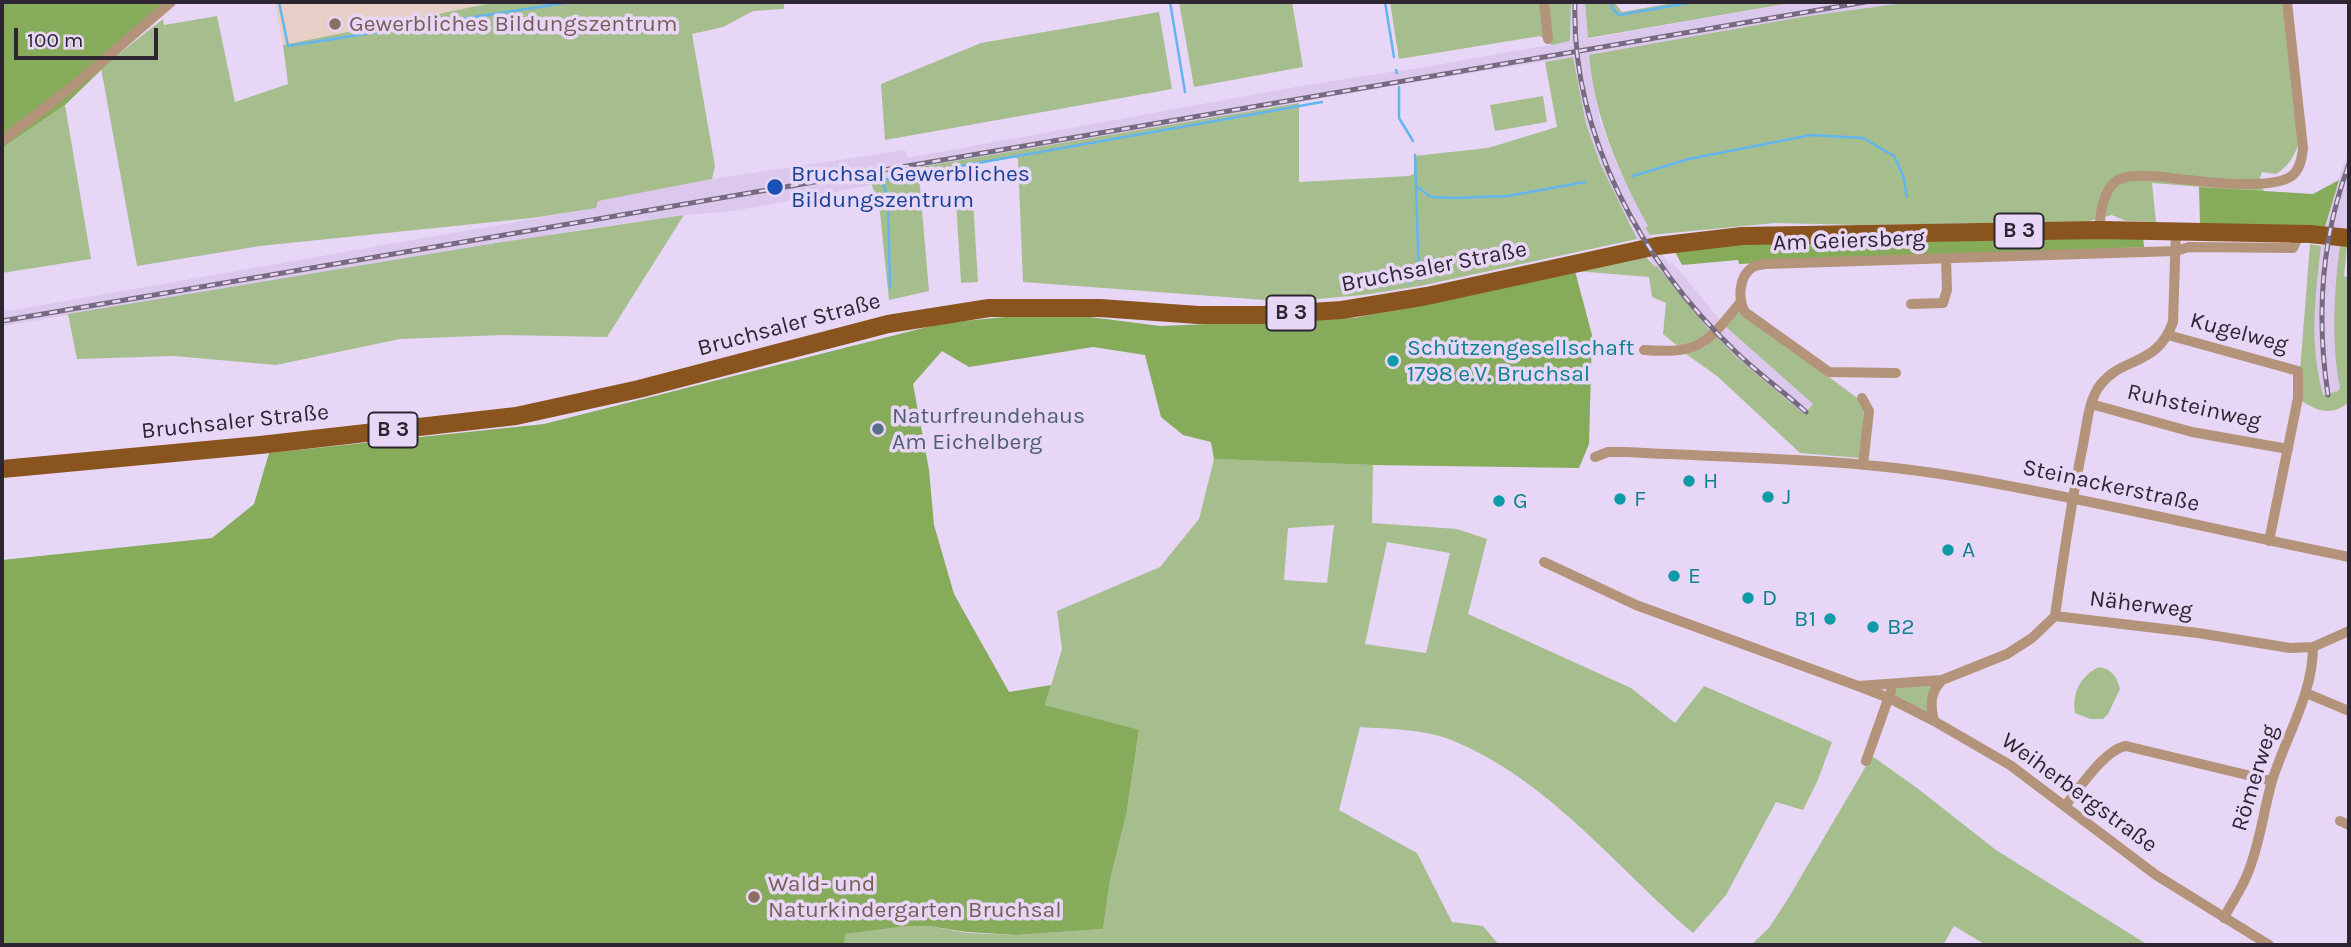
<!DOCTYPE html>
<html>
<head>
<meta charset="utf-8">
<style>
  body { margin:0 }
  #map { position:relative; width:2351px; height:947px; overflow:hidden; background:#e8d6f6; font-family:Karla,sans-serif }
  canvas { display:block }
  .frame { position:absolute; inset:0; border:4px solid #2d2632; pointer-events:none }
  .scale { position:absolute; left:14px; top:28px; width:144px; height:32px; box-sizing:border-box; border:4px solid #2d2632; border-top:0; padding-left:9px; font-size:21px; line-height:24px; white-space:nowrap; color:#2d2632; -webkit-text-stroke:5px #e8d6f6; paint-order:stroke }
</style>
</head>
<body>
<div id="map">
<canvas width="2351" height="947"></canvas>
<div class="frame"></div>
<div class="scale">100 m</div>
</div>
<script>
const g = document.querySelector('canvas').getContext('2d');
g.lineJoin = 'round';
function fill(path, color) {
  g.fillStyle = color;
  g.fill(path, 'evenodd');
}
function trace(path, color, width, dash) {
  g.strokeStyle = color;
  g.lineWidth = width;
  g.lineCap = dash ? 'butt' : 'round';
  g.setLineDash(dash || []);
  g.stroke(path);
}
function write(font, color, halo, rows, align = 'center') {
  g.font = font + ' Karla,sans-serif';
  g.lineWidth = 7;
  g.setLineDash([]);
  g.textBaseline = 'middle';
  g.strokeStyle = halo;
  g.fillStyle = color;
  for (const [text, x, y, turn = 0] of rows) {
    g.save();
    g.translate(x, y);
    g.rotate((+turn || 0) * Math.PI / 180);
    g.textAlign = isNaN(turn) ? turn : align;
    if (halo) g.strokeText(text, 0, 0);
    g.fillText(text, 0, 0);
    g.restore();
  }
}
fill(new Path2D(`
  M1571,2h14l3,37 208,-37h115l-322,54 11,65 14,37 34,68 -3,2 24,36 3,-2 53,64 88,78 -9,11 -69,-59 -39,-41 -39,-48 -2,1 -22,-36 1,-1 -34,-68 -14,-39 -13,-67 -182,29 -129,23 -114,24 -239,35 -1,6 -29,6 -7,5 -137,26 -51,4 -86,12 -596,99v-14l593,-104 2,-7 115,-22 193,-29 2,8 399,-73 119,-18 146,-26z
  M2349,151v70l-9,24 -5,81 5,62 -2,3 -16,4 -8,-41 -1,-38 8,-70 17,-66z`), '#dcc7ed');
fill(new Path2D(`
  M275,2h222l-214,43z`), '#e7cec6');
fill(new Path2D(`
  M497,2h287v7l-31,2 -30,16 -31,7 23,132 -3,13 -114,22 -2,7 -64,10 -272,28 -123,20 -36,-198 62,-49 1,6 53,-9 18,86 53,-18 -5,-39z
  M1179,2h113l11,65 -109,20z
  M1390,2h181l-1,39 -18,4 -12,-9 -141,23z
  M1585,2h29l8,10 56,-10h118l-208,36z
  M1911,2h371l17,141c-5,13 -10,23 -23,31l-14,-2 -2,6 4,14 -112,-9 4,39 -30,-1 -14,-6 -27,7 -227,3 -83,-2 -125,12 -5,-7 3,-2c-30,-55 -53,-108 -59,-171l213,-38z
  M1159,12l13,77 -287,51 -4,-56 100,-41z
  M1573,57l13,67 14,39 37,76 -217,47 -57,9 -91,8 -7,-3 -242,-18 -5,-123 -3,-2 -96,18 10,116 -40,9 -9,-87 -8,-28 7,-5 29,-6v-5l391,-66v79l110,-6 5,-2v-18l74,-8 69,-21 -12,-65z
  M1543,96l4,26 -52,9 -5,-26z
  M65,105l26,154 -89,14v-125z
  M973,200l5,82 -17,1 -5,-82z
  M684,215l-77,122 -104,-2 -103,4 -124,26 -102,-9 -97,3 -9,-45 428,-71z
  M2310,244l11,2c-6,52 -12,97 2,149l15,-4 2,-3c-9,-46 -6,-97 0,-143l7,1 -3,30 5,2v124c-16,14 -31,10 -47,-1l-2,-30z
  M1645,256l10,11 2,-1 54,66 -9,9 -22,7 -17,-14 3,-31 -14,-6 -3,-20 -74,-6z
  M1740,311l120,89 4,7 -4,51 -60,-5 -83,-77 -31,-22 19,-7 11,-11 19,20 69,58 9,-10 -88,-78z
  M1214,459l159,6 -1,58 85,6 30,10 -19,75 163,74 44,35 29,-37 128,56 -15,40 -14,28 -27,-8 -50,93 -33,38c-79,-67 -144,-154 -244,-194 -27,-10 -61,-10 -89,-12l-21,83 78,43 35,69 31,4 16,19h-655v-11l63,-8h21l40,7 48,2 87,-6 7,-49 17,-69 12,-80 -94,-26 17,-56 -5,-38 103,-44 39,-48zM1334,525l-7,58 -43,-3 4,-52zM1387,542l63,11 -24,100 -61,-9z
  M2099,667c13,2 18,10 21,22l-12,25 -5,5h-13l-15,-6c-3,-20 5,-37 24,-46z
  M1942,680l-8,8v33l-45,-23 5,-16z
  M1872,756l45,32 79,62 152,95h-162l-32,-19 -11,19h-192l18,-17 20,-31z`), '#a6be8e');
fill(new Path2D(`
  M2,2h169l-106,103 -63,43z
  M2339,180l-14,47 -125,-3 -1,-37 114,7z
  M2143,237l1,10 -405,17 -1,-4 -56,5 -9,-17 50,-8z
  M1575,271l17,64 -3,109 -10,24 -206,-3 -159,-6 -3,-17 -28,-7 -22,-18 -16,-62 -52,-8 -124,20 -27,-16 -29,33 16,86 5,55 20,69 55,98 42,-7 -6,20 94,25 -12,81 -17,69 -7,49 -87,6 -49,-3 -39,-6h-21l-62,8 -1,11h-842v-385l210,-22 42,-34 15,-51 275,-29 399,-101 83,-8 64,2 70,9 194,-8z`), '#85ab5b');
trace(new Path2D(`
  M279,2l9,44 283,-44
  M1170,2l15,90
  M1385,2l9,55
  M1611,2l1,6 7,7 75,-13
  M1396,70l1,3
  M1399,87v31l14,23
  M1415,155l4,125
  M1633,176l56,-17 122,-24 52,3 31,18 9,19 4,22
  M1416,186l15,11 22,1 55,-2 77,-14
  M1409,283v-1
  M890,288l-2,-88 -6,-20 440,-78`), '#63b5f0', 2.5);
trace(new Path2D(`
  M1544,2l4,37
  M2,141l80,-62 89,-77
  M2100,230c-1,-14 3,-38 15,-48 10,-8 28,-6 39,-6 31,3 111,16 136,1 10,-6 12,-19 13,-29l-16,-146
  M1911,304l32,-1 4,-13 -1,-32
  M2168,335l130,36v27l-29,143
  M1644,350c56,4 61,-5 96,-47
  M1896,373l-67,-1 -84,-60c-7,-12 -7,-36 8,-45 3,-2 8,-2 12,-3l411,-13 13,-4 104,1 7,-15
  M1862,398l7,13 -6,54
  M2091,404l101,28 96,17
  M1595,457l13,-5h17c111,6 224,6 334,25 131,22 260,54 390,80
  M1544,562l92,43 222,81 84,-6
  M2055,616c8,-57 16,-114 28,-171 4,-20 5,-45 18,-61 22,-28 56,-17 72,-62l3,-91
  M1858,686l31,12 45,23 76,44 146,110 113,70
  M2306,693l43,18
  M1934,721c-4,-17 -4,-28 8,-41l65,-26 25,-16 23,-22 143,17 92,15 23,-1 36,-16
  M1866,761l25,-70
  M2065,806c14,-17 40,-57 61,-60l146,35
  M2340,821l9,4
  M2224,918c7,-14 17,-28 23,-43 13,-30 16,-63 25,-94 14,-45 41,-87 41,-134`), '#b3947a', 10);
trace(new Path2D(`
  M2,469l258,-24 256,-29 123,-27 249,-65 101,-16h111l98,7h65l79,-5 85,-14 230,-50 85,-10 358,-6 210,4 39,4`), '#8a541e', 18);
const rail = new Path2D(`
  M1575,2c-4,133 67,261 162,351 22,21 47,39 69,59
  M2,321l1863,-319
  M2328,395c-12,-79 -7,-156 21,-231`);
trace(rail, '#766b7e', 5);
trace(rail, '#e8d6f6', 2.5, [8]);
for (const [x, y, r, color] of [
  [335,24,7,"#8d6e63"],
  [775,187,9,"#1a4fb4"],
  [1393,361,7,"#0f9aa8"],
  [878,429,7,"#5c6f8a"],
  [1689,481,7,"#0f9aa8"],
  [1768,497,7,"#0f9aa8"],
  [1620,499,7,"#0f9aa8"],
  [1499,501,7,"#0f9aa8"],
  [1948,550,7,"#0f9aa8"],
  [1674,576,7,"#0f9aa8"],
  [1748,598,7,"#0f9aa8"],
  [1830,619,7,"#0f9aa8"],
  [1873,627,7,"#0f9aa8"],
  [754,897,7,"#8d6e63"]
]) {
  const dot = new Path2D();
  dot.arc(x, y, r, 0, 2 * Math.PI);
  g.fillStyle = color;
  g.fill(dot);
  trace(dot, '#e8d6f6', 2.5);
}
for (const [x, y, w] of [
  [2019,231,49],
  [1291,313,49],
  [393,430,49]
]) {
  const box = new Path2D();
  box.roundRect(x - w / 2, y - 17.5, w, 35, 5);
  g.fillStyle = '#e8d6f6';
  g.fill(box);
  trace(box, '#2d2632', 2);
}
write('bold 21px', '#2d2632', null, [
  ["B 3",2019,231],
  ["B 3",1291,313],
  ["B 3",393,430]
]);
write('23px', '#785e54', '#e8d6f6', [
  ["Gewerbliches Bildungszentrum",349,24],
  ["Wald- und",768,884],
  ["Naturkindergarten Bruchsal",768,910]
], 'left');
write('23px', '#164399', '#e8d6f6', [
  ["Bruchsal Gewerbliches",791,174],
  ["Bildungszentrum",791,200]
], 'left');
write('23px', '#2d2632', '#e8d6f6', [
  ["Am Geiersberg",1849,241,-2],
  ["Bruchsaler Straße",1434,267,-11],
  ["Bruchsaler Straße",789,325,-15],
  ["Kugelweg",2239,333,15],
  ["Ruhsteinweg",2194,407,13],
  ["Bruchsaler Straße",235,422,-6],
  ["Steinackerstraße",2111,486,12],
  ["Näherweg",2141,605,7],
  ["Römerweg",2255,778,-73],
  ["Weiherbergstraße",2079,793,36]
]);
write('23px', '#0d838f', '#e8d6f6', [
  ["Schützengesellschaft",1407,348],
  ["1798 e.V. Bruchsal",1407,374],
  ["H",1703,481],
  ["J",1782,497],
  ["F",1634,499],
  ["G",1513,501],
  ["A",1962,550],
  ["E",1688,576],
  ["D",1762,598],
  ["B1",1816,619,"right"],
  ["B2",1887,627]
], 'left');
write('23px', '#4e5e75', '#e8d6f6', [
  ["Naturfreundehaus",892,416],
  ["Am Eichelberg",892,442]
], 'left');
</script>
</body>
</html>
